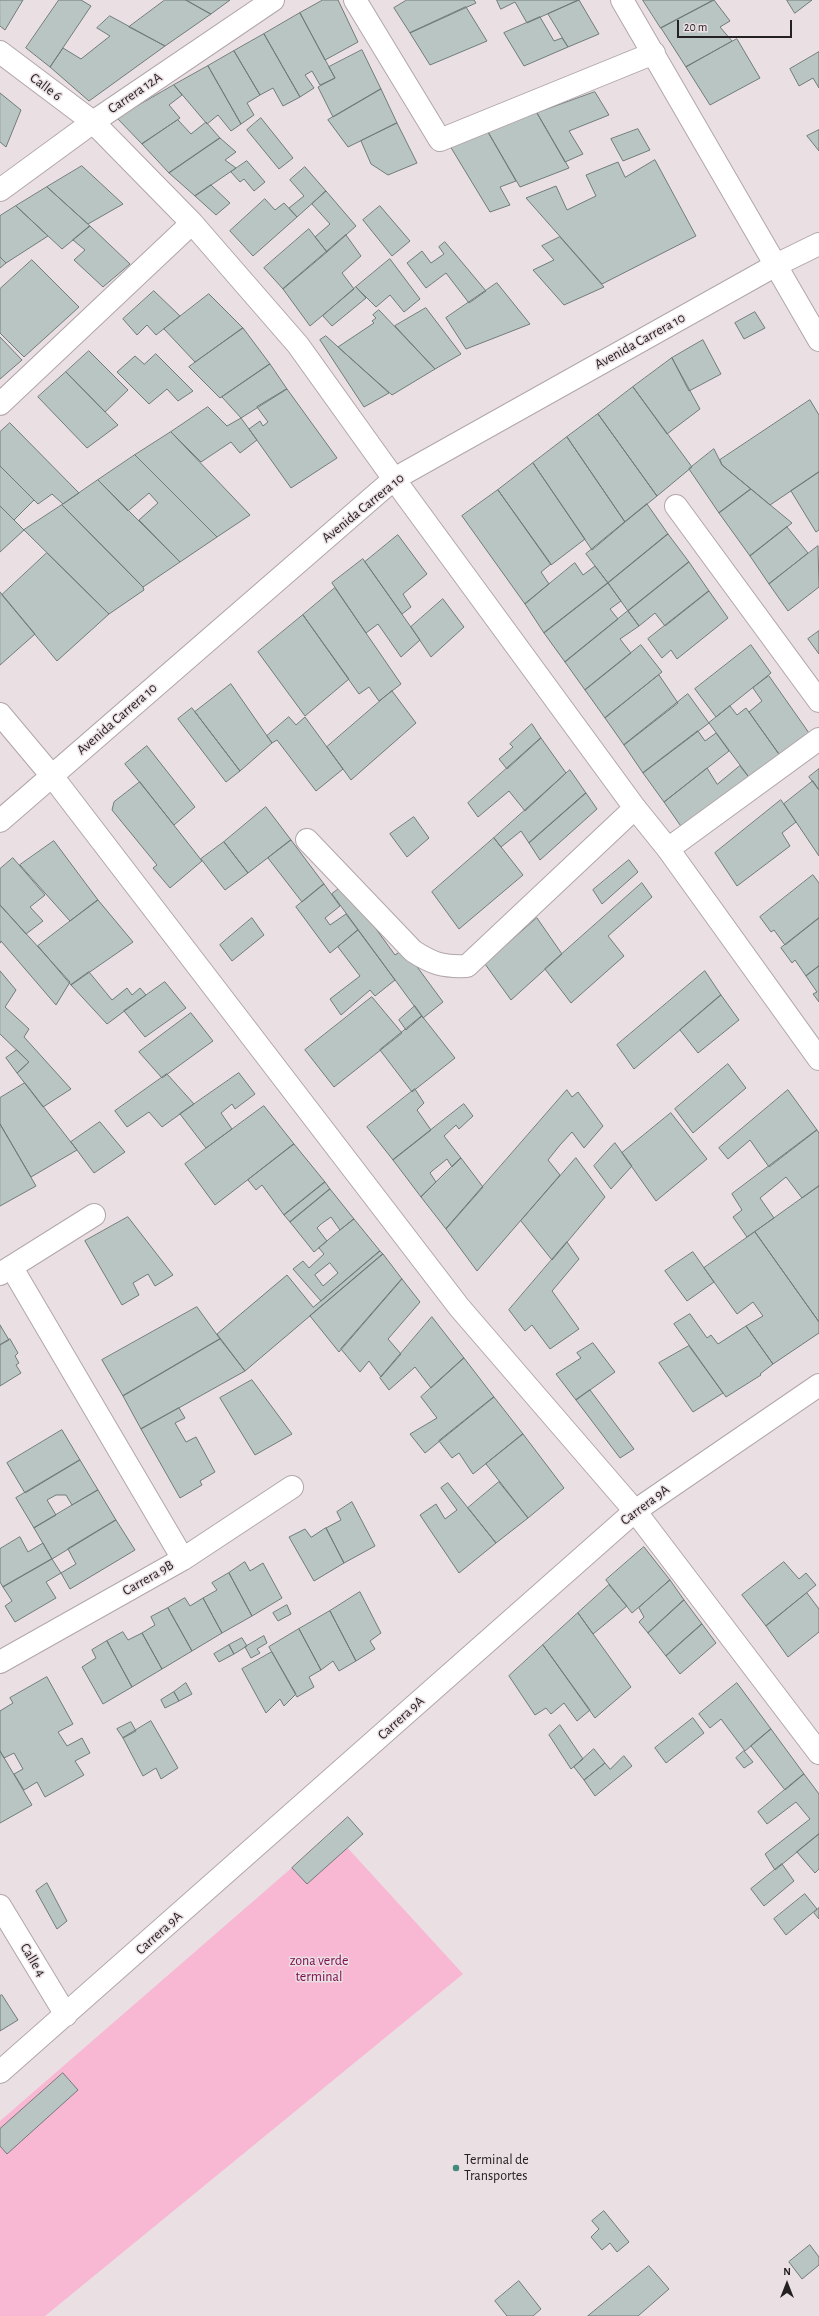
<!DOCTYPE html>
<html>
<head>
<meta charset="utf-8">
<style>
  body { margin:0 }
  #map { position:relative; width:819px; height:2316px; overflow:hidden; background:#eadfe3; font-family:"Alegreya Sans",sans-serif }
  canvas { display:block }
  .north { position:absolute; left:767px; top:2264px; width:40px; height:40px; -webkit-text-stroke:3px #eadfe3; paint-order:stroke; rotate:0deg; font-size:11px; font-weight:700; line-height:16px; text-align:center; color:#252123 }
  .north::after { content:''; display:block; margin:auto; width:14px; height:18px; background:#252123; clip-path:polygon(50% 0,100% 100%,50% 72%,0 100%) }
  .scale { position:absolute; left:677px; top:20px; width:115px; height:18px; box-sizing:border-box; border:2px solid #252123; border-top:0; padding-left:5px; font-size:12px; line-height:14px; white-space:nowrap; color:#252123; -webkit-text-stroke:3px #eadfe3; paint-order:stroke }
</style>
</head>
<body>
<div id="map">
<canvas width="819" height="2316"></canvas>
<div class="north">N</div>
<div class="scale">20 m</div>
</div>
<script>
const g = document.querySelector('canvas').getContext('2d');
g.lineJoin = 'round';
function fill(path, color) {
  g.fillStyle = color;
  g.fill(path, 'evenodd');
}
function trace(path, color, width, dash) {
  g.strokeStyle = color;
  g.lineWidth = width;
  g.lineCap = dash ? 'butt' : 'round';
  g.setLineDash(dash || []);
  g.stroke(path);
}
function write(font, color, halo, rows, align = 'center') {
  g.font = font + ' "Alegreya Sans",sans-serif';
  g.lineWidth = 3;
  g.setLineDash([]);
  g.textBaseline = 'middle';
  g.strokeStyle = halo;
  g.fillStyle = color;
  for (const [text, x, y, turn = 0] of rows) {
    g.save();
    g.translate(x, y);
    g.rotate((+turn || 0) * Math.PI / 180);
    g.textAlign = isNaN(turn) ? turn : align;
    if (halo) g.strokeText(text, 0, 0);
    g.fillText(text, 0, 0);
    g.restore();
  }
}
fill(new Path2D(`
  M333,1832l130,142 -418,342h-45v-195z`), '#f8b7d2');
const building = new Path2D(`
  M0,0h23l-18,30 -5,-4z
  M59,0h22l10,6 -41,61 -24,-19z
  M165,0h21l25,14 -46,32 -36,-19z
  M186,0h44l-19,14z
  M323,0h15l20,42 -33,18 -25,-47z
  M407,0h67l2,3 -66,30 -16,-25z
  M497,0h82l-52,23 -12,-21 -14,7z
  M579,0l20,34 -31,13 -20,-33z
  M643,0h71l-53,28z
  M714,0l16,21 -10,6 12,14 -46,26 -25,-39z
  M787,0h25l-17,13z
  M466,7l21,34 -57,24 -20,-32z
  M300,13l35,65 -15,7 -8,-14 -7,4 9,13 -14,9 -36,-63z
  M110,16l55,30 -76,55 -39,-34 13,-19 18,11 29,-23 -13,-8z
  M540,17l14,24 8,-3 6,9 -44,19 -20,-33z
  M264,34l36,63 -17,9 -10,-18 -13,7 -26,-44z
  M737,39l23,39 -50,27 -24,-38z
  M362,50l19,39 -48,28 -15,-30 17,-9 -6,-11z
  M234,51l26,44 -13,8 7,12 -13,9 -33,-58z
  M819,52v36l-6,-10 -14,8 -9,-17z
  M208,66l33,58 -10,7 -13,-16 -11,9 -33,-39z
  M174,85l8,10 -13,10 11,13 -38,26 -25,-26z
  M381,89l16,34 -49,24 -20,-27z
  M595,92l14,23 -40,16 14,23 -18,8 -28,-49z
  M0,93l21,17 -15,37 -6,-5z
  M537,113l32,55 -49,19 -32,-55z
  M261,118l32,40 -14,11 -32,-39z
  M178,120l13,14 15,-12 14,16 -51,35 -27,-29z
  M397,123l20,40 -29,12 -17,-11 -10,-23z
  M638,129l12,21 -27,11 -12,-22z
  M819,130v21l-12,-15z
  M488,132l28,49 -16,6 10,18 -20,7 -40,-66z
  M220,138l16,14 -11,8 11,8 -41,28 -26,-23z
  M655,160l41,76 -94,48 -76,-86 30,-12 11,24 29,-14 -10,-21 32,-13 7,15z
  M247,161l18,21 -11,9 -10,-12 -4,3 -9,-10z
  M82,166l41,38 -35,20 -41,-37z
  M305,167l21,24 -29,26 -8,-9 15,-12 -14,-16z
  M211,185l19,18 -14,12 -21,-19z
  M47,187l43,39 -28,23 -46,-43z
  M326,191l30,35 -29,26 -12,-15 15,-13 -18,-20z
  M265,199l10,11 9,-7 13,14 -44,39 -23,-25z
  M16,206l32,30 -42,27 -6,-6v-41z
  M380,206l30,35 -18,15 -29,-36z
  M90,226l40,38 -27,23 -29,-27 11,-10 -12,-10z
  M309,229l18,23 -44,37 -19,-21z
  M346,235l15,21 -19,17 12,16 -44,37 -27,-37z
  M560,237l44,50 -40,18 -31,-35 21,-10 -12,-14z
  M445,242l41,49 -17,12 -23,-30 -20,15 -19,-25 15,-12 9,12 13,-9 -5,-7z
  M0,257l6,6 -6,5z
  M390,259l30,40 -16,13 -14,-17 -14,12 -20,-20z
  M32,260l47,47 -55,50 -24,-24v-44z
  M497,283l33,41 -64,25 -20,-31z
  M356,287l10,11 -34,28 -9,-10z
  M154,291l26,25 -24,19 -9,-10 -10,10 -14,-16z
  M209,294l34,34 -48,34 -31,-33z
  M426,308l35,46 -26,15 -40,-43z
  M379,310l56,59 -43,26 -54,-48 36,-24 -2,-2 4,-3 -3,-3z
  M755,312l10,16 -21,11 -9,-16z
  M243,328l27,36 -50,34 -31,-31z
  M326,336l32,29 31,28 -25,14 -44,-67z
  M0,337l22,23 -22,19z
  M703,340l18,34 -32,17 -17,-33z
  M89,351l39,39 -23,22 -39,-40z
  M156,354l37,37 -15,10 -11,-12 -18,15 -32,-32 18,-16 9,8z
  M672,358l28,51 -33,25 -34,-47z
  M270,364l17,25 -46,29 -19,-21z
  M66,372l52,53 -31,23 -49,-51z
  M633,387l59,80 -35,29 -59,-82z
  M287,389l50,69 -46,30 -42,-59 11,-8 3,5 5,-4 -11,-15z
  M810,400l9,15v57l-49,33 -48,-40 -2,-5z
  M208,407l19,19 14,-8 16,22 -17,13 -9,-11 -30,20 -30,-30z
  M598,414l59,82 -32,26 -58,-85z
  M10,423l69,70 -16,11 -11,-10 -14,10 -38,-38v-34z
  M171,432l79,83 -33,22 -82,-82z
  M567,437l58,85 -33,28 -59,-87z
  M714,449l8,16 29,24 -32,24 -30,-44z
  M135,455l82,82 -37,25 -41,-42 19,-17 -9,-10 -21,18 -30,-31z
  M533,463l52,76 -34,26 -53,-75z
  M0,466l34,34 -20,20 -14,-14z
  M819,472v58l-3,2 -25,-41z
  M98,480l82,82 -37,25 -81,-82z
  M751,489l41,34 -42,33 -31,-43z
  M498,490l53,74 -10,8 8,12 -24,20 -63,-88z
  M647,504l21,30 -60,49 -22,-29z
  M62,505l81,82 1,3 -35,24 -85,-84z
  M0,506l24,24 -24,22z
  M787,527l21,26 -39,31 -19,-28z
  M668,534l21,28 -61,49 -20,-28z
  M398,535l29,39 -24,20 8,13 -9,7 -37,-52z
  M818,546l1,41 -31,24 -19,-27z
  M47,553l62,61 -52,47 -55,-66z
  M363,559l57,81 -19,17 -23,-33 -12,9 -34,-50z
  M689,562l20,29 -44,35 -10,-13 -16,13 -11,-15z
  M575,563l8,12 12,-9 13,17 -64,50 -19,-29z
  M608,583l13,18 -11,8 8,10 -53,43 -21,-29z
  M335,588l66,96 -22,17 -10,-14 -10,7 -56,-79z
  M709,591l19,27 -51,41 -6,-9 -9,8 -14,-19z
  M0,592l35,42 -35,31z
  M443,599l21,28 -33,30 -20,-30z
  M628,611l11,15 -19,13 11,14 -46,37 -20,-28z
  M303,615l46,64 -44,37 -47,-64z
  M819,631v23l-11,-15z
  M641,645l21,27 -57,46 -20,-28z
  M751,645l20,28 -55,44 -21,-28z
  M659,675l19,28 -54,42 -19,-27z
  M769,676l40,57 -28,24 -32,-45 13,-11 -9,-13z
  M231,684l41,59 -32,28 -45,-59z
  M392,691l24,32 -65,57 -24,-33z
  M688,694l21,29 -66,50 -19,-28z
  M730,706l7,9 9,-7 35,49 -30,23 -42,-57z
  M192,708l48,63 -14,11 -48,-63z
  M289,717l7,8 9,-8 38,52 -27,22 -39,-51 -5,3 -5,-7z
  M532,724l9,14 -34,31 -8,-10 14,-12 -3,-3z
  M698,731l7,10 11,-8 13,18 -65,51 -21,-29z
  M541,738l25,35 -41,38 -16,-20 -31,26 -10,-14z
  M147,746l48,61 -21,18 -49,-61z
  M740,766l11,14 -66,52 -21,-30 43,-34 10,16z
  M819,769v21l-10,-13z
  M570,770l16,23 -57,50 -8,-12 -20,16 -7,-9z
  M813,781l6,9v66l-35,-52z
  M140,782l62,79 -32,27 -17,-20 4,-3 -45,-55 2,-8z
  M586,793l11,16 -57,51 -11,-17z
  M781,800l15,22 -14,11 8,13 -53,40 -22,-33z
  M266,807l25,33 -43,33 -24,-31z
  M414,817l15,21 -22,19 -17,-23z
  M494,838l29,37 -64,54 -27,-37z
  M291,840l33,44 -22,18 -34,-44z
  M54,841l44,59 -28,21 -50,-56z
  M224,842l24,31 -23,17 -24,-31z
  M13,858l32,37 -15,12 13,14 -17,13 -26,-29v-36z
  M629,860l9,12 -36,32 -9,-14z
  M813,875l6,8v35l-34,27 -11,-15 -3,2 -11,-15z
  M642,883l10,14 -44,39 16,20 -53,47 -26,-34z
  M324,884l16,22 -15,12 5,7 16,-11 12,16 -28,23 -34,-46z
  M344,885l51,70 9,-6 39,53 -20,16 -91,-124z
  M98,900l35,42 -62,43 -33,-39z
  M0,905l70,77 -14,23 -55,-64 -1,2z
  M252,918l12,17 -32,26 -12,-16z
  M537,918l25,36 -51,46 -26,-36z
  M819,918v48l-13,10 -11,-16 -3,3 -11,-15z
  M358,930l37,50 -20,16 -5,-6 -29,25 -11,-16 30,-23 -22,-29z
  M819,966v36l-6,-8 4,-2 -11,-16z
  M0,971l16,19 -11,17 24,22 -5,8 47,52 -28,18 -26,-34 12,-11 -29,-28z
  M705,971l16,24 -87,74 -17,-24z
  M89,972l23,28 15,-12 5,7 8,-7 6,7 -39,29 -36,-39z
  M165,982l21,26 -41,29 -21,-26z
  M721,995l18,25 -41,33 -18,-23z
  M372,997l30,36 -68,54 -29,-37z
  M415,1006l7,10 -16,14 -7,-10z
  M191,1013l22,28 -51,37 -23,-26z
  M422,1016l33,42 -43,34 -32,-42z
  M17,1050l12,12 -12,11 -11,-15z
  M728,1064l18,24 -53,45 -18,-24z
  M239,1073l16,21 -20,15 -3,-5 -11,9 11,16 -26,19 -26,-34z
  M167,1074l27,30 -32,23 -13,-15 -22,15 -12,-16z
  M25,1083l52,67 -46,27 -31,-53v-26z
  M415,1089l9,14 -7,7 14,20 -38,30 -26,-33z
  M567,1090l5,7 6,-5 25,34 -19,22 -12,-16 -12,13 -12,15 12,15 -83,96 -31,-42z
  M788,1090l29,40 -48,37 -19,-27 -22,19 -9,-11z
  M464,1104l9,12 -14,13 -3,-4 -12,11 17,22 -9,9 -5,-8 -15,12 -2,2 6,9 -15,15 -28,-37z
  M264,1106l30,38 -79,61 -30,-41z
  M671,1113l36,46 -51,42 -34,-48z
  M100,1122l25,30 -31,21 -23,-31z
  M0,1124l36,62 -36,20z
  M817,1130l2,3v53l-17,12 -16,-21 -26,21 14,20 -27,19 -14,-20 9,-7 -10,-16z
  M615,1143l17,23 -21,23 -17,-23z
  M294,1144l31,38 -41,33 -22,-30 -6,5 -8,-10z
  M461,1158l22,29 -37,42 -25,-32z
  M576,1158l29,39 -53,63 -31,-39z
  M325,1182l5,7 -40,33 -6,-7z
  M819,1186v136l-64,-90z
  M330,1189l24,30 -14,11 -9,-13 -10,7 -4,4 10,13 -13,11 -24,-30z
  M128,1217l45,58 -18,11 -7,-12 -15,9 6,12 -17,10 -37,-64z
  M354,1219l26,32 -59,50 -28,-32 10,-8 6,7 15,-14 -5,-6zM330,1263l8,10 -15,13 -8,-11z
  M755,1232l64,90v11l-46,31 -27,-38 17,-10 -10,-14 -16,12 -33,-46z
  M567,1242l12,17 -27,32 27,38 -29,20 -18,-24 -7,6 -16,-21z
  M380,1251l3,3 -138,117 -28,-37 70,-59 26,32z
  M693,1252l21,30 -27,19 -22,-30z
  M383,1254l19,25 -63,73 -29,-36z
  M402,1279l18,23 -32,37 13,15 -20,23 -12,-16 -9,11 -19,-23z
  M197,1307l23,32 -97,57 -21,-36z
  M690,1314l17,24 4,-3 7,9 28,-18 27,38 -13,10 1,1 -35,22 -52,-73z
  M432,1317l32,41 -33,30 -16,-21 -26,23 -9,-12z
  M0,1325l9,15 -9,5z
  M10,1339l8,14 -3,3 4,7 -3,2 5,8 -21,13v-41z
  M220,1339l25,32 -104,58 -18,-33z
  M593,1343l22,29 -39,28 -20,-26 25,-16 -4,-5z
  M689,1346l34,47 -30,19 -34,-49z
  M464,1358l30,39 -69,56 -15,-19 27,-16 -16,-21z
  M252,1380l40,54 -37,21 -35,-57z
  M590,1390l44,59 -14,9 -44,-58z
  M494,1397l29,37 -50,40 -14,-21 -7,5 -13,-17z
  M179,1408l6,10 -10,5 11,19 10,-5 19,35 -15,9 2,4 -22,13 -39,-69z
  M62,1430l18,30 -55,33 -18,-30z
  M523,1434l41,54 -36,30 -42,-54z
  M80,1460l18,30 -26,15 -6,-10h-10l-9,5 9,15 -22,13 -18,-30z
  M499,1482l29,36 -32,25 -28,-35z
  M448,1483l48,60 -37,30 -39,-58 16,-11 9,15 12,-9 -16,-22z
  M98,1490l18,30 -64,39 -18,-31z
  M352,1502l23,44 -31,17 -18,-35 15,-8 -4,-8z
  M116,1520l19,30 -65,39 -9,-16 15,-9 -8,-15z
  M326,1528l18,35 -30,18 -25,-44 16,-8 6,8z
  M20,1537l8,15 15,-9 9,16 -49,28 -3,-5v-33z
  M644,1547l26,33 -38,33 -26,-33z
  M52,1559l9,14 -15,9 10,16 -41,24 -10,-16 7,-5 -9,-14z
  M245,1562l5,9 13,-8 19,35 -30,18 -23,-43z
  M784,1562l15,17 7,-6 10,12 -50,41 -24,-31z
  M229,1573l23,43 -30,17 -19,-35 14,-8 -5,-7z
  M670,1580l14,20 -36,33 -9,-11 5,-5 -5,-9z
  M609,1585l18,21 -34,28 -15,-21z
  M360,1592l21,41 -11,8 5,8 -19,12 -26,-50z
  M807,1593l12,16v23l-31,25 -22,-31z
  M185,1598l5,8 13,-8 19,35 -30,18 -24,-43z
  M684,1600l18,24 -36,32 -18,-23z
  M287,1605l4,9 -13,7 -5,-8z
  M168,1608l24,43 -30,18 -20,-36 13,-8 -4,-8z
  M330,1611l26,50 -17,10 -6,-10 -12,9 -22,-41z
  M578,1613l53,74 -36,31 -52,-73z
  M702,1624l14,19 -36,31 -14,-18z
  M299,1629l22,41 -12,7 5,10 -17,10 -28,-50z
  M123,1632l5,8 14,-7 20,36 -30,18 -25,-46z
  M264,1636l3,7 -10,6 3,4 -9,5 -6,-11z
  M242,1638l5,8 -13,8 -5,-9z
  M107,1641l25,46 -29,17 -21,-37 14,-9 -4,-8z
  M229,1645l5,9 -15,8 -5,-8z
  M543,1645l47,65 -13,11 -13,-18 -13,11 -5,-6 -11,7 -26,-39z
  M272,1652l24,42 -12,12 -4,-7 -14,14 -24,-44z
  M47,1677l26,47 -15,8 9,14 15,-8 8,15 -15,8 9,14 -39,22 -8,-15 -13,8 -10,-16 9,-5 -9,-16 -10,5 -4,-7v-40l13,-8 -3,-5z
  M186,1683l6,11 -13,7 -5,-9z
  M737,1683l34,46 -26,22 -24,-32 -11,9 -11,-14z
  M174,1692l5,9 -14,7 -4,-8z
  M693,1718l11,15 -38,30 -11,-15z
  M151,1721l27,47 -17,11 -5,-11 -13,8 -20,-38z
  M131,1722l5,9 -13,7 -6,-9z
  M560,1725l23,34 -12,10 -22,-34z
  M771,1729l33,45 -19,16 -34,-44z
  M594,1749l11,14 -21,17 -10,-13z
  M0,1751l32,54 -32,18z
  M744,1751l9,11 -9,6 -8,-10z
  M624,1756l8,10 -37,30 -11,-16 21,-17 5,6z
  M804,1774l15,20v40l-44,36 -10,-16 45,-35 -14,-17 -29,22 -9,-12z
  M348,1817l15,17 -56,50 -15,-16z
  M819,1834v35l-4,4 -18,-21z
  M782,1864l12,17 -30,25 -13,-17z
  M47,1883l20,38 -10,8 -21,-38z
  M805,1894l12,15 -31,26 -12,-16z
  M819,1908v11l-5,-6z
  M2,1995l16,25 -18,11v-35z
  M63,2073l15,17 -71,64 -7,-8v-17z
  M604,2211l25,31 -12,10 -7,-9 -8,7 -11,-13 8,-8 -7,-8z
  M810,2245l9,12v8l-17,14 -13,-17z
  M649,2266l20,23 -23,20 -8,7h-50z
  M519,2281l22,28 -8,7h-26l-12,-15z`);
fill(building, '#b9c5c2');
trace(building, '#707c79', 1);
const minor = new Path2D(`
  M355,0l85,140 214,-87
  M622,0l197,340
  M0,52l93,70 99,101 106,122 96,134 241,329 33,41 151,210
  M0,190l93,-68 180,-122
  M0,404l192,-181
  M676,506l143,195
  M0,714l52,62 407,531 176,204 184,242
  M307,840l106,111c20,13 30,16 54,15l168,-158
  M668,849l151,-110
  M12,1268l171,291
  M0,1274l94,-59
  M0,1662l183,-103 109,-72
  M0,1906l66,109
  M0,2072l635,-561 184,-126`);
const major = new Path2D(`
  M0,821l394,-342 382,-214 43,-21`);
trace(minor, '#b1a6aa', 24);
trace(major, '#b1a6aa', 24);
trace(minor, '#fff', 22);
trace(major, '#fff', 22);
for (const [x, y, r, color] of [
  [456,2168,4,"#44897d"]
]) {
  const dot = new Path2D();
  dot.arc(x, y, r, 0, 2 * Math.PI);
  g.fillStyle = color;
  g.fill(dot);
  trace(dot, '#eadfe3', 1.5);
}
write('14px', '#252123', '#eadfe3', [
  ["Calle 6",46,87,37],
  ["Carrera 12A",135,93,-34],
  ["Avenida Carrera 10",640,341,-29],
  ["Avenida Carrera 10",363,508,-39],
  ["Avenida Carrera 10",117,719,-41],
  ["Carrera 9A",645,1505,-37],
  ["Carrera 9B",148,1578,-30],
  ["Carrera 9A",401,1718,-42],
  ["Carrera 9A",159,1933,-42],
  ["Calle 4",33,1960,59]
]);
write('14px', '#811051', '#eadfe3', [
  ["zona verde",319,1961],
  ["terminal",319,1977]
]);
write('14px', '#252123', '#eadfe3', [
  ["Terminal de",464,2160],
  ["Transportes",464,2176]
], 'left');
</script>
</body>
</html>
